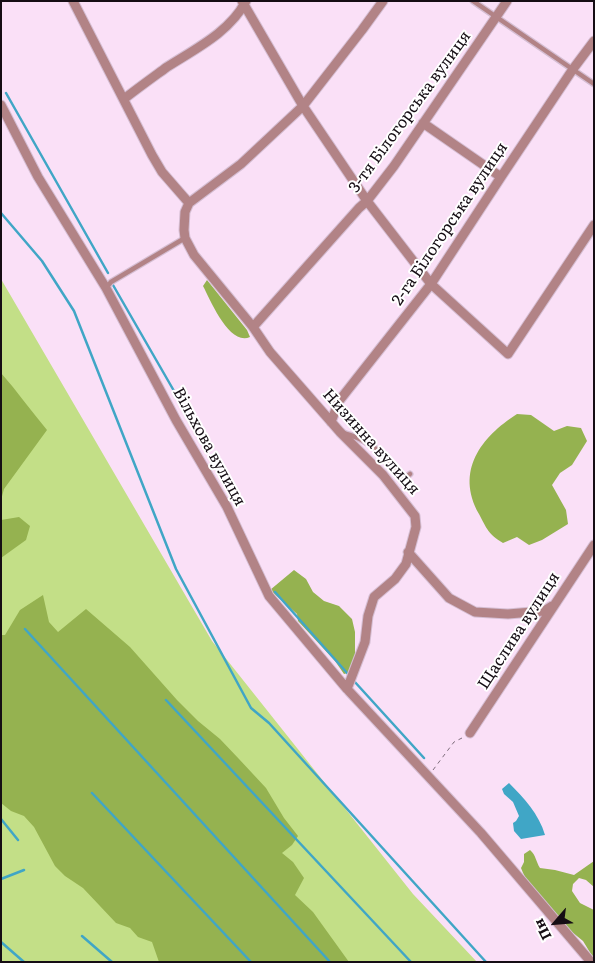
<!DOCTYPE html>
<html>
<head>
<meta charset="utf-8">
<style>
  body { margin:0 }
  #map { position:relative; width:595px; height:963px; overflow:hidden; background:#fae0f7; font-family:Literata,serif }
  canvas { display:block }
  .frame { position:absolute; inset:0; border:2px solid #150d14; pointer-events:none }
  .north { position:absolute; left:530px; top:898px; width:50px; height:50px; -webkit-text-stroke:4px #fff; paint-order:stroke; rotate:243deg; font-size:14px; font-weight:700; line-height:20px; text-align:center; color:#150d14 }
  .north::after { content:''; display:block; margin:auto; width:18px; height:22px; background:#150d14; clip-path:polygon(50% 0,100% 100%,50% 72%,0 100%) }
</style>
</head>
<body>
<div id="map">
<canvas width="595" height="963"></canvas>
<div class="frame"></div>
<div class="north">Пн</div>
</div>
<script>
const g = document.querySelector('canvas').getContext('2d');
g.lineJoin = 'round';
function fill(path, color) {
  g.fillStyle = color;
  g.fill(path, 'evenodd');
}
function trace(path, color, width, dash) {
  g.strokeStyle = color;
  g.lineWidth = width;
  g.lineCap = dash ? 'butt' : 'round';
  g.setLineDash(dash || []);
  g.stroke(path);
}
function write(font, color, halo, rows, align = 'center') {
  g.font = font + ' Literata,serif';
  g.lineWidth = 4;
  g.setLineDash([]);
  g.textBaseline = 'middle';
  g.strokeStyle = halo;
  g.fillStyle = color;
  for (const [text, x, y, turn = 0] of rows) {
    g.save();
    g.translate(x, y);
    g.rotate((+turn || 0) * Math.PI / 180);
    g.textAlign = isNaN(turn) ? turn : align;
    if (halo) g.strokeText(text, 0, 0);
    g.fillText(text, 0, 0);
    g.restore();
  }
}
fill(new Path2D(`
  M1,279l211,362 201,253 64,68h-476z`), '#c3df87');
fill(new Path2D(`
  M207,280l40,50 3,7c-21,9 -39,-36 -47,-51z
  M1,373c16,18 30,38 46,57l-43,59 -3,11z
  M517,414l14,1 23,16 13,-5 14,2 6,13 -15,24 -12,8 -8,12 14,25 2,14 -26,16 -13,5 -12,-8 -14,6c-15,-9 -16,-14 -24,-29 -24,-43 2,-77 38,-100z
  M19,517l11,9 -4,14 -25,18v-38z
  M294,570l12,9 7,13 11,9 15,5 13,13 3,13v30l-7,11 -4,1 -9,-13 -37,-40 -1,-7 -27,-24z
  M43,595l6,27 9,10 28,-23 44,38 47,53 21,21 22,18 19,20 27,29 18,30 14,18 -6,9 -10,8 11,9 11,16 -9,17 18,17 36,50h-190l-7,-20 -14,-5 -8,-9 -14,-5 -33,-35 -18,-12 -10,-10 -21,-39 -10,-11 -13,-5 -10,-8v-168h4l15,-25z
  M530,850c6,5 6,12 10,18l15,2 19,5 20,-14v26l-8,-7 -7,-2 -6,6 -1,7 8,12 14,7v49l-11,-18 -11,-9c-18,-20 -42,-39 -51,-64l3,-6v-8z`), '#95b250');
fill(new Path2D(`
  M509,783c15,15 30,31 36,52l-24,4 -7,-8 -1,-8 3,-2 3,-5 -6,-14 -9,-8 -2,-5z`), '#40a6c6');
trace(new Path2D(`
  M6,93l102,180
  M1,213l41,48 32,50 102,258 75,139 18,15 217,239
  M113,285l76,132
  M275,592l73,82
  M25,629l305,333
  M354,681l70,77
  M166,700l245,262
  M92,793l159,169
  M1,819l17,21
  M1,879l23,-9
  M82,936l30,26
  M1,942l23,20`), '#40a6c6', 2.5);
const service = new Path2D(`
  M473,1l121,83
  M106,288l5,-6 74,-44
  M343,433c20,5 35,15 48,31 3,5 6,10 10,14h4l5,-4`);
const minor = new Path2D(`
  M73,1l79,154 10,17 27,31
  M242,1l61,105 64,95 64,83 77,70 86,-129
  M124,99c14,-11 28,-21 43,-32 28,-18 63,-35 79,-66
  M1,105l37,72 68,111 70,132 51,87 42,89 78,93 134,144 110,129
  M423,123l78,54
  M253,327l106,-119 8,-7 27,-35 113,-165
  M331,422l8,-21 92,-117 70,-107 72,-108 21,-28
  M408,552l41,46 26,14 33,2 36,-3 8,-5
  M347,689l18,-47 3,-26 6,-19 21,-18 11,-15 10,-37 -1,-11 -32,-41 -43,-43 -70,-80 -17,-25 -59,-72 -9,-17 -1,-8 1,-18 4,-9 52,-39 62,-58 59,-76 21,-29
  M470,733l124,-188`);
trace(service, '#d5bed3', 7);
trace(minor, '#d5bed3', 11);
trace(new Path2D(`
  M433,770l21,-28 8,-4`), '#7e6d7c', 1, [4, 4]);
trace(service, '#b28386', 4.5);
trace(minor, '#b28386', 9);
write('16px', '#150d14', '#fff', [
  ["3-тя Білогорська вулиця",410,112,-54],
  ["2-га Білогорська вулиця",450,224,-56],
  ["Низинна вулиця",371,442,48],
  ["Вільхова вулиця",209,447,61],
  ["Щаслива вулиця",519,631,-57]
]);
</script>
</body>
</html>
